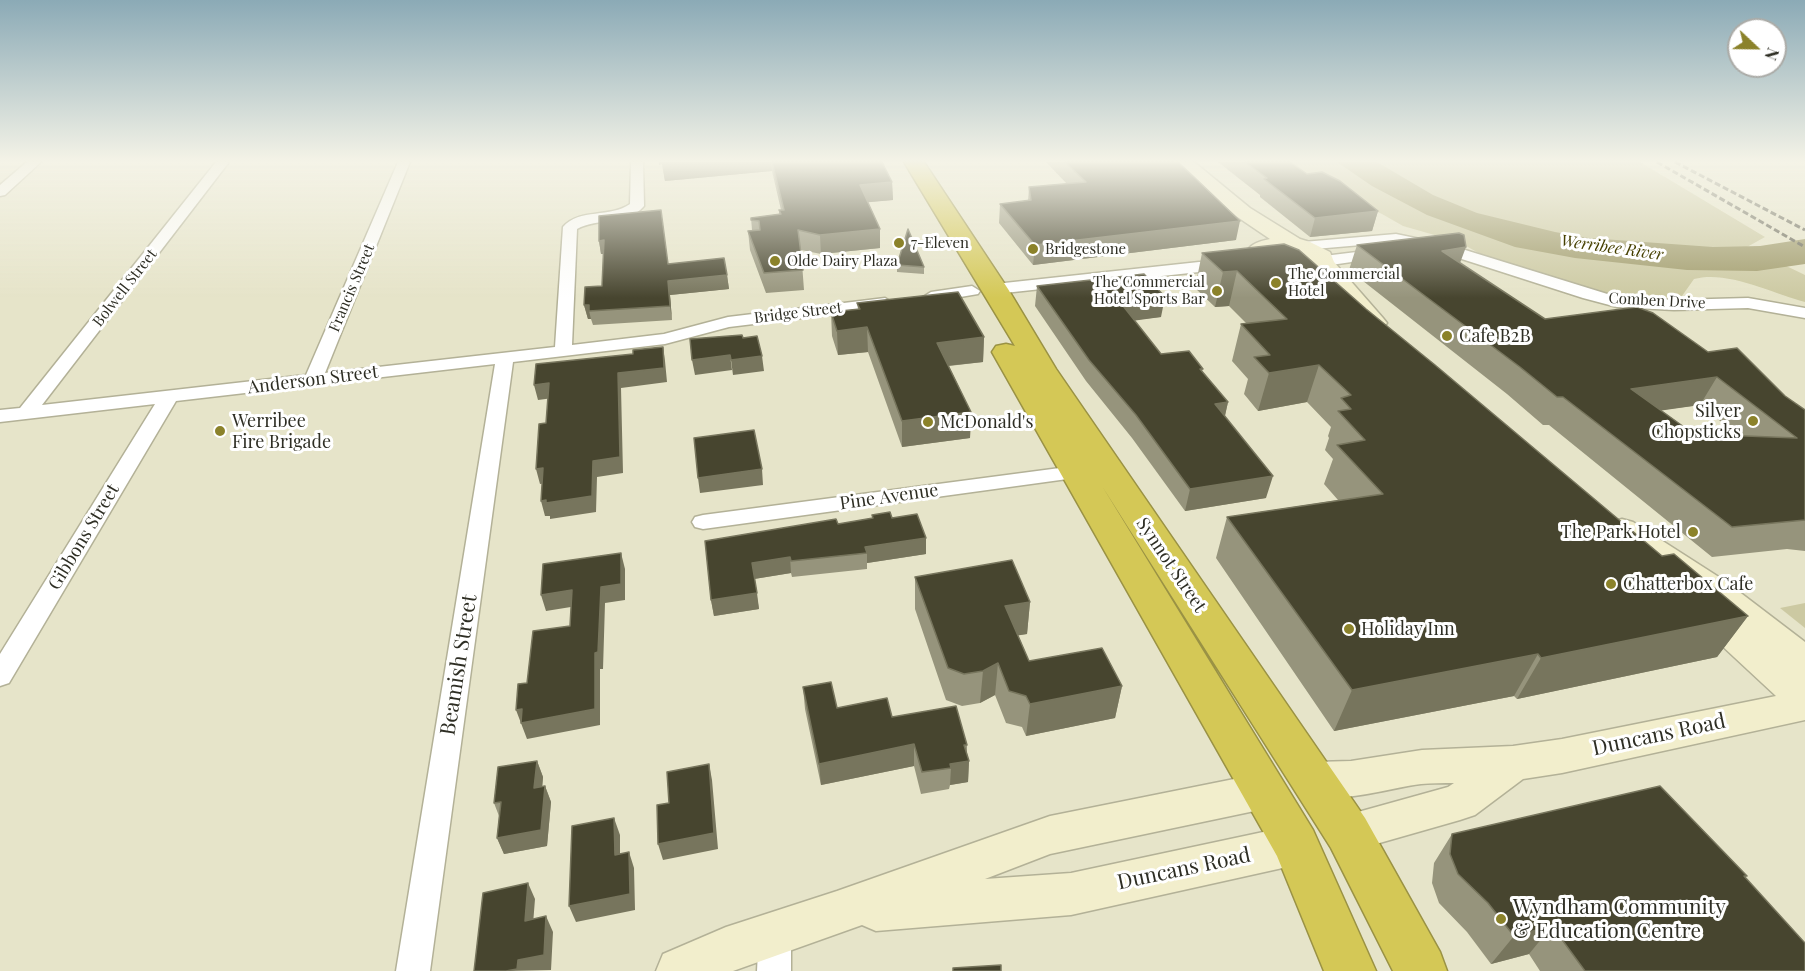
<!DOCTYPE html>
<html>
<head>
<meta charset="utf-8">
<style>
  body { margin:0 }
  #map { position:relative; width:1805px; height:971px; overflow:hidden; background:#e6e4c9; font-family:"Playfair Display",serif }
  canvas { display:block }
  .north { position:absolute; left:1727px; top:18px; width:60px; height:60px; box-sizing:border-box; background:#fff; border:2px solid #ababa7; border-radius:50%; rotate:112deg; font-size:16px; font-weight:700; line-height:24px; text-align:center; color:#2e2e24 }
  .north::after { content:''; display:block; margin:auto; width:21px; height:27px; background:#8b822a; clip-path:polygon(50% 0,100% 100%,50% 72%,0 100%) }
</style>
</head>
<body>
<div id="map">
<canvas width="1805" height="971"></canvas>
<div class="north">N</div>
</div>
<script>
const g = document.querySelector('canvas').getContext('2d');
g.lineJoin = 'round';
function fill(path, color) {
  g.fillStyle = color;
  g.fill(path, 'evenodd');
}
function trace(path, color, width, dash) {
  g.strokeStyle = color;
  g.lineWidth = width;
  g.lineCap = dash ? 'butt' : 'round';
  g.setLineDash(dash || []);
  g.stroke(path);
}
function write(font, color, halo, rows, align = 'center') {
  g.font = font + ' "Playfair Display",serif';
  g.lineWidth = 6;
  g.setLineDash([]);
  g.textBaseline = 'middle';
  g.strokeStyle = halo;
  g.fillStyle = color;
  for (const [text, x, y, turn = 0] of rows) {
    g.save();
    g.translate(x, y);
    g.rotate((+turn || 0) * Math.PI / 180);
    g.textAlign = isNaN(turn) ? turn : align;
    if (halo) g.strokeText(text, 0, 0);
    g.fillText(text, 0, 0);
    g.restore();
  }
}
fill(new Path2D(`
  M1266,162h374l125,75 -18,10 58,28v27c-33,-9 -78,-32 -111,-23l-12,17 -9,2 -59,-3 -49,-12 -81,-27 -25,-14 -56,-16 -21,-12z
  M1805,603v25l-25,-20z`), '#ccc9a2');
fill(new Path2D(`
  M1337,162h40l56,33 44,18 78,19 33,6 125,9 47,-1 45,-7v25l-48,7 -70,-1 -112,-12 -60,-11 -88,-32 -55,-29z`), '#a09b6b');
const street = new Path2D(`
  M27,162h14l-36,33 -5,1v-11z
  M216,162h13l-187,243 264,-30 92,-213h12l-85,211 230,-26 8,-120c16,-19 48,-9 67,-23l1,-42h12l1,44c-17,20 -46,11 -67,23l-5,116 92,-11 64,-17 157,-19 8,5 -8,5 -156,19 -64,17 -152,18 -83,609h-34l99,-607 -319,37 -167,282 -9,3v-32l155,-250 -155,18v-12l20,-2z
  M1396,234l53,11 168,52 57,3 74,-2 57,10v10l-57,-10 -74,2 -57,-3 -34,-9 -143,-46 -44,-10 -93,8 -7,-4 7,-4z
  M1381,249l8,5 -3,3 -62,9 -8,-5 8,-5z
  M1199,262h29l8,5 -8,5h-29l-204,22 -8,-5 8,-5z
  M972,286l8,5 -2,3 -47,8 -8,-5 8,-5z
  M1075,466l7,1 3,5 -3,5 -379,52 -8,-2 -3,-5 3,-5 8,-2z
  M775,916l12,5 4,11v39h-34l2,-39 4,-11z`);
const secondary = new Path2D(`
  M1174,162h20l56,46 50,31 10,3 20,10 4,10 49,56 4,5 -4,5 -8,2 -8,-2 -45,-53c-38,14 -112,-24 -52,-36l-34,-23zM1285,249l12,2 16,11c-14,9 -31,2 -43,-6v-3z
  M1622,519l11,3 92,59 80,61v78l-243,53 -39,6 -48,36 -15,5 -112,32 -15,-5 -6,-14 6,-14 115,-32 6,-4c-11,0 -22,0 -33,1 -38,5 -83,22 -120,8l-6,-12 6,-12 14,-6 36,-1 71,-11 91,-4 49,-7 214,-43 -84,-78 -5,-9 5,-9 8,-2 -89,-62 -5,-7 5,-7z
  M1264,773l15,5 6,13 -6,13 -15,5 -214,45 -65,25 86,-6 225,-48 15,6 7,14 -7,14 -15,6 -225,50 -195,16 -14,-6 -129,46h-77l7,-17 63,-27 111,-36 213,-75z`);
const highway = new Path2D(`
  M904,162h20l84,127 48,80 309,449 75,134 7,19h-54l-62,-123 -229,-362 211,344 63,141h-52l-47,-115 -285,-504 4,-6 10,-2 9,2z`);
trace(street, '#b3b197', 3);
trace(secondary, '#b3b197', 3);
trace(highway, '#9a9244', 3);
fill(street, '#fff');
fill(secondary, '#f2eecc');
fill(highway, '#d4c856');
trace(new Path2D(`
  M1657,162l148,85
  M1675,162l130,68`), '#656455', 3, [6, 3]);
fill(new Path2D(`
  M659,162h223l10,20 1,18 -25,2 12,27v19l-59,6 -20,-4 3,40 -38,3 -16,-43 -2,-19 4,-1 -1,-12 28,-4v-4h2l-9,-39 -107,10 -3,-17 -3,1z
  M1046,162h132l58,78 -203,25 -34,-42 1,-19 28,-3 1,-14 38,-3z
  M1218,162h72l17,12 71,37 -6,20 -62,6 -50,-40v-2z
  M599,241l70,23 58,11 2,14 -59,6 2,25 -79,5 -2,-6h-3l-4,-14 18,-19 2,-32h-3z
  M1357,245l103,18 85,56 163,33 77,44 20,14v141l-18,-2 -75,8 -163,-132h-6l-36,-31 -158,-124zM1700,405l39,31 -19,-1 -29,-3 -30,-22z
  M1202,253l164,56 296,247 86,60 -31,41 -200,42 -3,-3 -180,35 -118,-173 11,-41 111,-17 -14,-16 9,-25 -8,-9 4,-12 -1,-2 3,-9 -24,-25 -49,9 -14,-17 4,-15 -16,-18 9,-37 5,-1 -17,-17 -14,1 -20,-19z
  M897,265l27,2v7l-27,-2z
  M1037,286l124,31 -27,3 27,34 42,15 -1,2 26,31 -3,14 41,82 -81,13 -53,-73 -46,-57 -51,-75z
  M857,303l127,34 -1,25 -34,4 22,46 -1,26 -68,9 -34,-95 -30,3 -6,-19 -1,-24 27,-3z
  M872,515l20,3 34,36 -59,9v6l-75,8 -1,-4 -37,6 5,30 -45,7 -3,-16 127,-76 34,-6z
  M915,577l115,25 -3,32 -9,1 11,26 93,25 -7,32 -89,18 -4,-9 -16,-4 -11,-28 -15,8 -18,3 -16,-6 -31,-91z
  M803,687l34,21 55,9 75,28v8l2,8 -1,21 -18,3 -1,4 -28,5 -7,-28 -93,19 -16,-76z
  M537,761l6,16 -1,9h3l6,16 -4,44 -43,8 -7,-16 2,-22 -5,-13z
  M1452,834l293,44 60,93h-265l-11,-17 -38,10 -24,-32 -28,-29 -7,-20 2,-20z`), '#96947c');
fill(new Path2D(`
  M659,162h112l1,9 -107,10 -3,-17 -3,1z
  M892,182l1,18 -33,3v-18z
  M1378,211l-6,20 -62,6 5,-19z
  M1240,221l-4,19 -203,25 2,-20z
  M880,229v19l-59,6 -1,-19z
  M604,240l3,14h-6l-2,-13z
  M1466,247l-9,24 -15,-20z
  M1237,271l-8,35 -14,1 8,-35z
  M727,275l2,14 -59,6 2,25 -2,-14 -2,-25z
  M1165,297l-4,20 -44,6 3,-21z
  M584,305h5v6l2,8h-3z
  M867,327l1,25 -30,3 -1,-24z
  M984,337l-1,25 -47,5 1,-24z
  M663,347l2,14 2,21 -46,6 2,85 -26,4 -1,35 -46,7v-3h-5l-4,-15 52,-40 25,-88z
  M730,355l2,15 -37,5 -3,-15z
  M762,356l2,15 -31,4 -2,-15z
  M1319,365l-12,37 -49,9 11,-38z
  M1717,377l-17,28 -84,12 15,-28z
  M549,383l4,15 -15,2 -4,-15z
  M1228,402l-5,22 -8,-20z
  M971,412l-1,26 -68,9v-26z
  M543,468l4,15 -7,1 -4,-15z
  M762,469l1,16 -63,8 -2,-15z
  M1273,476l-7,22 -81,13 5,-22z
  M926,538v16l-59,9v-10l-2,-6z
  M621,553l4,16v31l-20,3 -2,66h-3v56l-73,14 -11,-29 6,-1 73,-56 6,-66z
  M790,557l1,16 -37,6 -2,-16z
  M572,590l5,16 -31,5 -5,-16z
  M757,593l2,16 -45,7 -3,-16z
  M1030,602l-3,32 -25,4 3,-32z
  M1748,616l-31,41 -200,42 24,-41z
  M1538,654l-24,42 -180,35 18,-41z
  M998,663l-3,32 -15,8 3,-32z
  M1122,686l-7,32 -89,18 4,-32z
  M914,744v22l-93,19 -2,-21z
  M537,761l6,16 -2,27 -7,-16z
  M969,761l-1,21 -18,3 1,-17 -1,-4z
  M709,764l3,16 6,69 -55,11 -5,-16z
  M545,786l6,16 -4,44 -43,8 -7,-16z
  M614,818l6,17v36l-5,-16z
  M629,852l5,16 1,42 -59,12 -7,-16z
  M528,883l7,16 -3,38 -7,-16z
  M546,916l7,16 -2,38 -45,1 12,-11z
  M1552,926l-23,28 -38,10 23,-28z`), '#77755d');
const building = new Path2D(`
  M772,162h110l10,20 -32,3 20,44 -60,6 -22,-5 5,40 -39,3 -16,-42 12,-1 -1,-9 -8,-1v-2l30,-4 -2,-4h5z
  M1065,162h113l16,15 46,44 -205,24 -35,-41 31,-4 -2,-13 57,-5z
  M1245,162h45l17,12 15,-2 18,9 38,30 -63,7 -51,-39 3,-1z
  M661,210l7,54 56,-6 3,17 -59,6 2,25 -81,5v-6h-5l1,-18 17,-1 2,-46 -5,1v-25z
  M908,229l16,38 -27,-2z
  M1459,233l5,2 2,12 -24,4 103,68 92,-12 16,6 55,39 29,-4 48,48 20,14v110l-73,7 -169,-130h-6l-37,-30 -163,-122zM1717,377l80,61 -77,-3 -9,-6 -20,3 -60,-43z
  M1284,244l15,6 67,59 69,56 227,191 12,-2 74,62 -207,42 -3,-4 -186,36 -125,-173 156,-23 -46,-49 28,-5 -27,-29 13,-2 -10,-11 10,-3 -32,-30 -50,8 -15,-16 16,-2 -29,-31 46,-5 -50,-48 -14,1 -21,-19z
  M1144,274l21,23 -45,5 41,52 28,-3 14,18h-3l28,33 -13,2 58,72 -83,13 -54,-74 -47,-55 -52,-74z
  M958,292l26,45 -47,6 34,69 -69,9 -35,-94 -30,4 -6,-19 29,-3 -3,-6z
  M742,335l1,3 14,-2 5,20 -31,4 -1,-5 -38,5 -2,-21z
  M663,347l1,21 -46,5 2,84 -27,4 -1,35 -46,7v-3l-5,1 2,-33 -7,1 3,-45 7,-1 3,-40 -15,2 2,-21 97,-10v-4z
  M754,430l8,39 -64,9 -4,-40z
  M890,512l2,6 25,-4 9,24 -61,9 2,6 -76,8 -1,-4 -38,6 5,30 -46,7 -6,-59 131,-22 2,5 35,-6 -1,-3z
  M621,553v31l-20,3 -3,65 -3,1v56l-74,14 1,-14 -6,1 2,-26 9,-1 6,-52 37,-5 2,-36 -31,5 2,-31z
  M1012,560l18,42 -25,4 24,55 73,-13 20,38 -92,18 -4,-8 -17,-5 -11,-28 -15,8 -19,3 -16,-6 -33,-91z
  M831,682l6,26 50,-10 5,19 64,-11 11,39h-3l5,16 -19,3 1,4 -29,4 -8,-28 -95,20 -16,-77z
  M537,761l-3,27 11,-2 -4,44 -44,8 4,-36 -7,1 4,-36z
  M709,764l5,69 -56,11 -1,-39 12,-2 -2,-31z
  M1660,786l87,90h-3l61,67v28h-220l-33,-45 -38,10 -26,-33 -30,-29 -8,-20 2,-20z
  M614,818l1,37 14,-3 1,42 -61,12 3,-80z
  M528,883l-3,38 21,-5 -2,39 -26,5 -1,9 -11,2h-32l9,-78z
  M1001,965v6h-48v-3z`);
fill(building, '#47452f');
trace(building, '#77755d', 1.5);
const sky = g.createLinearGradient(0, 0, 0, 298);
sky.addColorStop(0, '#8baab6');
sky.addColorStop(0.54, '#f4f3e7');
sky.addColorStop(1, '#f4f3e700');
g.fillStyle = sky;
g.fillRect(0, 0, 1805, 298);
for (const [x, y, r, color] of [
  [899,243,6,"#8b822a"],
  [1033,249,6,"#8b822a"],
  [775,261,6,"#8b822a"],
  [1276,283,6,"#8b822a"],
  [1217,291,6,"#8b822a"],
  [1447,336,6,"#8b822a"],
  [1753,421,6,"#8b822a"],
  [928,422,6,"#8b822a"],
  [220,431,6,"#8b822a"],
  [1693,532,6,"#8b822a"],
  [1611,584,6,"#8b822a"],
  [1349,629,6,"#8b822a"],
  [1501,919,6,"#8b822a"]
]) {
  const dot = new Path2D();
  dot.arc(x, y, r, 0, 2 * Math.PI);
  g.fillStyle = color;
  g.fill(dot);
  trace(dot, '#fff', 2);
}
write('15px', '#2e2e24', '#fff', [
  ["7-Eleven",911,243],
  ["Bridgestone",1045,249],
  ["Olde Dairy Plaza",787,261],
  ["The Commercial",1288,274],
  ["Hotel",1288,291],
  ["The Commercial",1205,282,"right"],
  ["Hotel Sports Bar",1205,299,"right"]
], 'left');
write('15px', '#2e2e24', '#fff', [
  ["Bolwell Street",125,288,-52],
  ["Francis Street",352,288,-67],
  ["Comben Drive",1657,301,3],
  ["Bridge Street",798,313,-7]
]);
write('italic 16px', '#464000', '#fff', [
  ["Werribee River",1612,248,8]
]);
write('18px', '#2e2e24', '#fff', [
  ["Cafe B2B",1459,336],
  ["Silver",1741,411,"right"],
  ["Chopsticks",1741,432,"right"],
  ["Werribee",232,421],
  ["Fire Brigade",232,442],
  ["McDonald's",940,422],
  ["The Park Hotel",1681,532,"right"],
  ["Chatterbox Cafe",1623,584],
  ["Holiday Inn",1361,629]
], 'left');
write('18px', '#2e2e24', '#fff', [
  ["Anderson Street",313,380,-7],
  ["Pine Avenue",889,497,-8],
  ["Gibbons Street",84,537,-59],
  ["Synnot Street",1171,565,56]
]);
write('21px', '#2e2e24', '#fff', [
  ["Beamish Street",459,665,-81],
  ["Duncans Road",1659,735,-12],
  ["Duncans Road",1184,869,-12]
]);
write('21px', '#2e2e24', '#fff', [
  ["Wyndham Community",1513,907],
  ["& Education Centre",1513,931]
], 'left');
</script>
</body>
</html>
